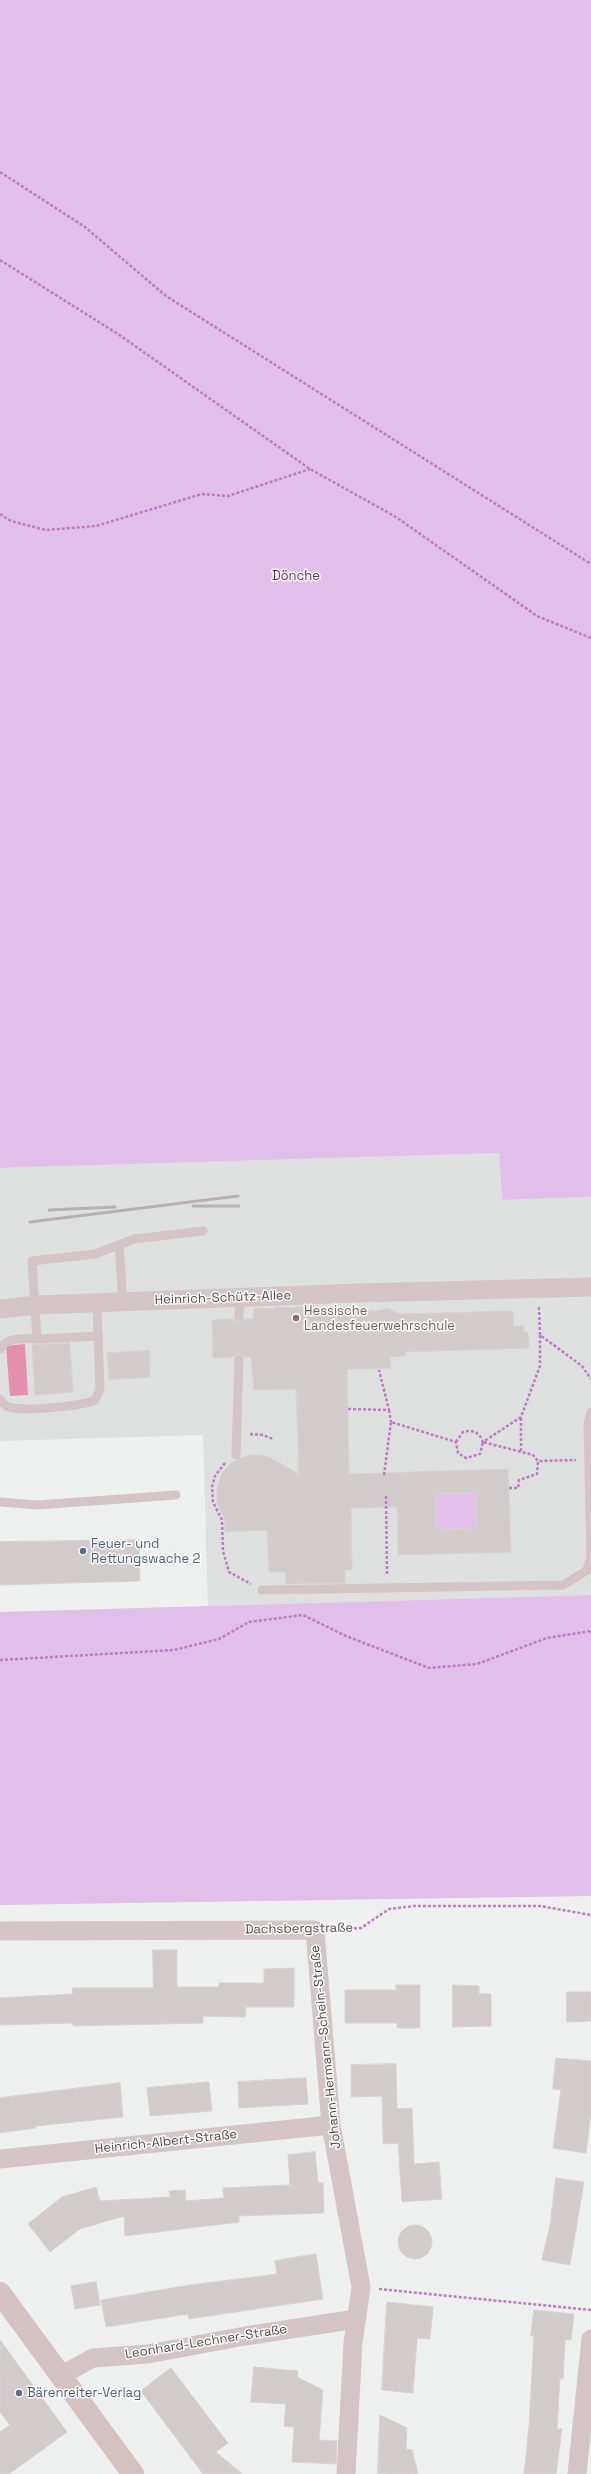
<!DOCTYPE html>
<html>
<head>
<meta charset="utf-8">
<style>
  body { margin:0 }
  canvas { display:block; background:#edf0ee }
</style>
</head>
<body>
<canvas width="591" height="2474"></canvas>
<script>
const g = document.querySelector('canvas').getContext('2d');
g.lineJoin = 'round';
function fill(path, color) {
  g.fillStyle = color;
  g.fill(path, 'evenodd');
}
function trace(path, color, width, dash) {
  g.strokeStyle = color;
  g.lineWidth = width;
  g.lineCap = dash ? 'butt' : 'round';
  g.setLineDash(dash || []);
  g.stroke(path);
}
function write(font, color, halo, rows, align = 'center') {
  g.font = font + ' "Space Grotesk",sans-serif';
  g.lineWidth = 3;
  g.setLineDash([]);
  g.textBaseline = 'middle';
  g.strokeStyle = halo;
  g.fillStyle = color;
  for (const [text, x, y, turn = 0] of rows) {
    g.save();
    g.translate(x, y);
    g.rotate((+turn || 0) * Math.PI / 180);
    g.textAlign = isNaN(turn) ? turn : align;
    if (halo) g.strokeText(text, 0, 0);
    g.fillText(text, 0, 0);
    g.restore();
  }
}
fill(new Path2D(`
  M499,1153l3,47 89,-3v398l-383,11 -5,-171 -203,6v-273z`), '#dee0df');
fill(new Path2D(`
  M0,0h591v1197l-89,3 -3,-47 -499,15z
  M476,1493v35l-39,1v-35z
  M591,1595v301l-591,9v-293z`), '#e2bfea');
fill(new Path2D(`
  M25,1344l3,51 -18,1 -4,-50z`), '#e290ae');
const building = new Path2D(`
  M295,1306l81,5 12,-3 11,6 114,-3 1,15h10v6h4l1,16 -124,4v4l-15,1 1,11 -44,1 2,105 159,-5 3,83 -113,3 -1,-48 -46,1 1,62h-7v13l-59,1 -1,-12h-16l-2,-42 -42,2 -1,-15 -7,-13v-16l5,-15 10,-11 17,-7 18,1 32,18 -3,-85 -42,1 -3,-33h-6l-6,-4 -6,4 -20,1 -1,-38 21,-1 6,4 6,-4h8l1,-11 20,1v-2l20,1zM476,1493v35l-39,1v-35z
  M70,1343l3,49 -38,3 -3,-50z
  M149,1351l1,26 -41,3 -2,-27z
  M139,1540l1,41 -140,4v-43z
  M153,1950h24v37h42v-4h45v-14l30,-1v39h-48l-1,10 -42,-1v7l-130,3v-3l-73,2v-27l73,-4 -1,-6h81z
  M396,1985h24v43h-23v-5h-52v-33h51z
  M453,1985l26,1v8h12v32l-38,1z
  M567,1992h24v29l-24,1z
  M556,2058l35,3v51l-5,41 -33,-5 8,-58 -8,-1z
  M396,2064l1,45 15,-1 2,56 25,-2 3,37 -40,3 -4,-59 -15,1 -1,-48 -31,1v-32z
  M306,2078l2,26 -69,4 -1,-26z
  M209,2082l3,29 -62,5 -3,-28z
  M120,2083l3,34 -87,9v2l-36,5v-35z
  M315,2152l3,31h5l1,30 -85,3v6l-114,14 -1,-20 -44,13 -30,23 -22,-28 34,-27 34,-10 4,14 70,-4 -1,-6 16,-1 1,11 38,-3 -1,-10 67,-3 -2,-30z
  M556,2178l28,4 -14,83 -28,-5 8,-35z
  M398 2242a17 17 0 1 1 34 0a17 17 0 1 1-34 0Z
  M316,2254l7,45 -134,20 -1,-5 -82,13 -5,-27 89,-15 87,-11 -2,-13z
  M96,2282l4,23 -25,4 -4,-23z
  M387,2302l46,5 -3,32 -13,-1 -4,55 -31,-3z
  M534,2310l40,4 -3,26h-6l-2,39 -3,-1 -3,51h5l-6,45h-32l5,-48 5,-90h-3z
  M0,2340l67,92 -58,42h-9v-42l10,-7 -10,-13z
  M254,2367l44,4 -1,6 26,13 -4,50 18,1 -1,23 -44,-2 2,-35 -10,-1 2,-22 -35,-2z
  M171,2368l57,75 -12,9 26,22h-39l-62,-83z
  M380,2415l27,13 -1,21 6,1 6,24 -40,-1z`);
fill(building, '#d1cbcb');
trace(building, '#d8d2d2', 1);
trace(new Path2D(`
  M0,172l85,55 81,69 425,268
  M0,260l118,74 192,135 86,48 141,99 54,22
  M0,514l11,7 35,9 50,-4 106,-32 26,2 82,-27
  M539,1307l1,28 42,31 9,13
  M348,1409l41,1 -10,-40
  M389,1410l2,12
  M250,1434l13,1 10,4
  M456,1442l7,-10c10,-3 17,1 20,10l38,-25 19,-51v-31
  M521,1451v-34
  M225,1463l-10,13 -3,11 1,15 9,18 1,31 6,21 22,12
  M384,1475l7,-53 65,20 2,11 8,5 14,-4 3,-12 50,13 5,6 38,-1
  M509,1488h9l1,-8 18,-6 1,-13
  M386,1496l1,79
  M0,1660l174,-10 45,-11 30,-17 54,-7 43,21 83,32 48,-4 70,-26 44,-7
  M334,1930l27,-2 28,-19 25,-3h126l51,9
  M379,2289l212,21`), '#bf7bc4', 2.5, [3, 2]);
trace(new Path2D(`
  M119,1245l4,57
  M239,1317l1,-19
  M37,1339l62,-3
  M0,1349c9,-13 23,-10 37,-10l-5,-78 63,-7 39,-15 69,-8
  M0,1399c2,3 5,7 9,8 13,5 74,-1 86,-7l5,-11 -3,-86
  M591,1412l-3,12 3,138
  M236,1455l3,-96
  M0,1502l38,3 138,-10
  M262,1590l301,-5 23,-14 5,-12`), '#d3c5c6', 9);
trace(new Path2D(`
  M0,1309l36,-4 323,-12 232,-6
  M0,1931l315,-1 16,195 30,162 -8,56 -7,131
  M0,2159l331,-34
  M60,2376l33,-18 55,-4 97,-18 111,-17
  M577,2474l14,-135`), '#d3c5c6', 19);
trace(new Path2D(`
  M0,2293l133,181`), '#d4c1c2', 22);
trace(new Path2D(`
  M193,1206h46
  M49,1210l66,-3
  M30,1222l208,-26`), '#b7b0b0', 3);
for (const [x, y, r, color] of [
  [296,1318,4,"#8d6e63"],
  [83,1551,4,"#5c6f8a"],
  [19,2393,4,"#5c6f8a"]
]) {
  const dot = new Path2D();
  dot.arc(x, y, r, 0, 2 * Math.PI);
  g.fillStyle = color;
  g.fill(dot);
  trace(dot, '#fff', 1.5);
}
write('13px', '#6c2072', '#fff', [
  ["Dönche",296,576]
]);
write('13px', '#584749', '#fff', [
  ["Heinrich-Schütz-Allee",223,1298,-2],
  ["Dachsbergstraße",299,1929,-1],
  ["Johann-Hermann-Schein-Straße",326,2047,-96],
  ["Heinrich-Albert-Straße",166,2142,-6],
  ["Leonhard-Lechner-Straße",206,2342,-9]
]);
write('13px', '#785e54', '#fff', [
  ["Hessische",304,1311],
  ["Landesfeuerwehrschule",304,1326]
], 'left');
write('13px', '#4e5e75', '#fff', [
  ["Feuer- und",91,1544],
  ["Rettungswache 2",91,1559],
  ["Bärenreiter-Verlag",27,2393]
], 'left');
</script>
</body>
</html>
